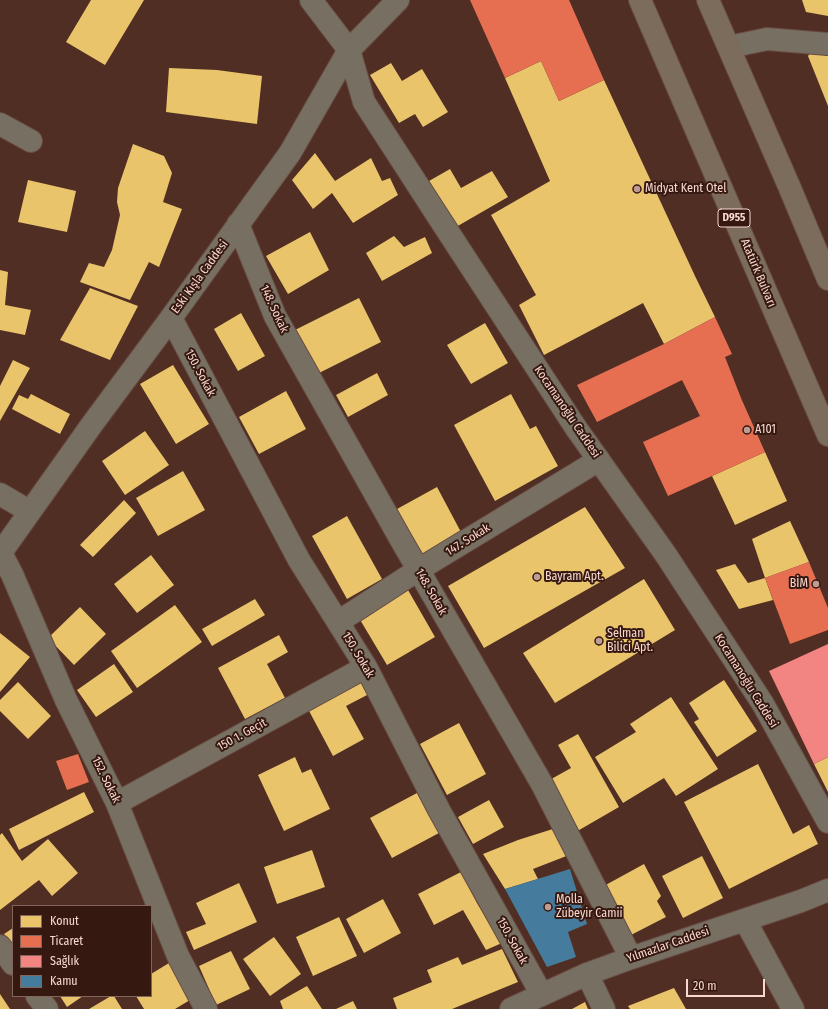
<!DOCTYPE html>
<html>
<head>
<meta charset="utf-8">
<style>
  body { margin:0 }
  #map { position:relative; width:828px; height:1009px; overflow:hidden; background:#502e24; font-family:"Fira Sans Condensed",sans-serif }
  canvas { display:block }
  .legend { position:absolute; left:12px; top:905px; width:140px; height:92px; box-sizing:border-box; background:#351810; border:1px solid #83655c; margin:0; padding:5px 7px; list-style:none; font-size:12px; color:#f9d8cf }
  .legend li { display:flex; align-items:center; gap:8px; height:20px }
  .legend b { width:20px; border:1px solid #83655c }
  .scale { position:absolute; left:686px; top:979px; width:79px; height:18px; box-sizing:border-box; border:2px solid #f9d8cf; border-top:0; padding-left:5px; font-size:12px; line-height:14px; white-space:nowrap; color:#f9d8cf; -webkit-text-stroke:3px #351810; paint-order:stroke }
</style>
</head>
<body>
<div id="map">
<canvas width="828" height="1009"></canvas>
<ul class="legend">
<li><b style="height:11px;background:#e9c46a"></b>Konut</li>
<li><b style="height:11px;background:#e76f51"></b>Ticaret</li>
<li><b style="height:11px;background:#f28482"></b>Sağlık</li>
<li><b style="height:11px;background:#457b9d"></b>Kamu</li>
</ul>
<div class="scale">20 m</div>
</div>
<script>
const g = document.querySelector('canvas').getContext('2d');
g.lineJoin = 'round';
function fill(path, color) {
  g.fillStyle = color;
  g.fill(path, 'evenodd');
}
function trace(path, color, width, dash) {
  g.strokeStyle = color;
  g.lineWidth = width;
  g.lineCap = dash ? 'butt' : 'round';
  g.setLineDash(dash || []);
  g.stroke(path);
}
function write(font, color, halo, rows, align = 'center') {
  g.font = font + ' "Fira Sans Condensed",sans-serif';
  g.lineWidth = 4;
  g.setLineDash([]);
  g.textBaseline = 'middle';
  g.strokeStyle = halo;
  g.fillStyle = color;
  for (const [text, x, y, turn = 0] of rows) {
    g.save();
    g.translate(x, y);
    g.rotate((+turn || 0) * Math.PI / 180);
    g.textAlign = isNaN(turn) ? turn : align;
    if (halo) g.strokeText(text, 0, 0);
    g.fillText(text, 0, 0);
    g.restore();
  }
}
fill(new Path2D(`
  M91,0h53l-39,65 -39,-23z
  M802,0h26v16l-22,-4z
  M811,52l17,4v50l-20,-50z
  M541,61l18,40 45,-21 91,196 20,41 -51,27 -21,-41 -99,52 -25,-50 17,-10 -45,-80 59,-34 -45,-103z
  M391,63l11,18 20,-12 26,43 -25,15 -8,-13 -16,9 -29,-48z
  M169,68l48,2 45,6 -5,48 -91,-12z
  M133,144l31,12 8,17 -9,29 19,7 -23,58 -10,-5 -19,38 -50,-18 9,-19 15,4 8,-17 8,-35 -3,-13 1,-14z
  M315,153l20,28 36,-23 11,23 8,-3 8,17 -45,28 -21,-30 -19,16 -21,-29z
  M450,169l11,19 31,-17 16,26 -52,30 -27,-46z
  M28,180l48,11 -9,41 -49,-10z
  M310,232l19,38 -41,24 -22,-38z
  M394,236l10,11 21,-10 7,16 -50,28 -16,-28z
  M0,270l8,2 -3,33 26,5 -6,25 -25,-5z
  M90,288l48,18 -28,54 -50,-20z
  M359,298l22,44 -64,32 -22,-44z
  M241,313l24,43 -27,15 -24,-42z
  M485,323l23,40 -37,21 -24,-39z
  M13,360l17,8 -30,53v-35z
  M173,365l36,59 -33,20 -36,-60z
  M377,373l11,22 -40,22 -12,-22z
  M286,391l20,38 -47,25 -20,-37z
  M31,394l39,20 -10,20 -48,-25 7,-14 9,4z
  M511,394l19,35 6,-3 22,40 -63,35 -41,-76z
  M145,431l24,34 -44,30 -23,-34z
  M765,452l22,49 -52,24 -23,-49z
  M183,471l22,39 -47,26 -22,-38z
  M437,487l25,47 -40,22 -25,-47z
  M124,500l12,13 -43,44 -13,-12z
  M585,507l40,61 -141,80 -36,-62z
  M347,516l35,63 -35,20 -35,-63z
  M790,521l19,41 -44,16 -13,-39z
  M151,555l23,30 -37,28 -23,-29z
  M735,564l13,19 17,-5 8,22 -34,9 -23,-39z
  M644,579l31,51 -120,73 -32,-50z
  M408,590l27,47 -48,28 -28,-47z
  M255,599l10,16 -53,31 -10,-17z
  M175,605l27,37 -65,46 -26,-37z
  M80,607l26,27 -32,31 -26,-27z
  M0,633l30,24 -30,35z
  M279,635l9,17 -21,12 18,34 -40,21 -27,-51z
  M114,664l19,28 -37,25 -19,-27z
  M362,680l7,14 -23,12 18,33 -31,17 -25,-47z
  M724,680l33,51 -40,26 -23,-35 5,-3 -10,-16z
  M18,682l33,34 -23,23 -28,-28v-11z
  M671,697l47,72 -42,27 -12,-18 -41,25 -28,-46 41,-25 -6,-8z
  M459,723l27,51 -39,21 -27,-51z
  M578,734l41,73 -45,26 -28,-51 25,-14 -13,-23z
  M295,757l7,16 9,-4 19,40 -46,22 -26,-56z
  M828,757v35l-14,-28z
  M758,764l35,70 16,-9 9,19 -89,45 -45,-87z
  M84,792l10,20 -75,38 -10,-21z
  M417,793l22,40 -47,25 -22,-40z
  M489,800l15,27 -31,17 -15,-27z
  M556,828l13,27 -36,14 5,10 -33,10 -22,-35 35,-14z
  M2,833l20,28 26,-22 30,34 -26,23 -13,-16 -39,30v-75z
  M312,850l13,37 -48,17 -13,-37z
  M702,856l21,42 -40,20 -21,-42z
  M644,864l17,32 -4,5 9,16 -37,19 -27,-49z
  M461,872l16,31 25,40 -16,7 -23,-40 -29,15 -16,-31z
  M239,883l18,39 -63,28 -8,-18 20,-8 -10,-21z
  M383,899l18,34 -37,20 -18,-34z
  M339,917l18,39 -44,20 -17,-39z
  M13,928v19l-9,-13z
  M274,937l27,37 -31,22 -27,-37z
  M502,949l16,33 -66,27h-55l-4,-11 39,-16 -5,-12 31,-13 4,8z
  M231,951l19,38 -34,16 -17,-39z
  M169,963l21,37 -15,9h-31l-8,-13h15v-22z
  M307,986l15,23h-39l-3,-8z
  M674,988l12,21h-56l-2,-3z
  M0,994l10,15h-10z
  M60,996h23l-16,11z
  M111,996h3l8,13h-33z
  M353,1001l4,8h-21z
  M585,1002l3,7h-16z`), '#e9c46a');
fill(new Path2D(`
  M470,0h99l35,80 -45,21 -18,-40 -36,17z
  M715,317l17,37 -7,3 16,41 24,54 -97,44 -25,-54 57,-26 -18,-36 -85,42 -20,-37 87,-41z
  M809,562l19,46v22l-38,14 -25,-66z
  M78,754l11,28 -22,8 -11,-29z`), '#e76f51');
fill(new Path2D(`
  M828,644v113l-14,7 -45,-93z`), '#f28482');
fill(new Path2D(`
  M570,869l17,55 -19,8 8,25 -29,10 -42,-78z`), '#457b9d');
const minor = new Path2D(`
  M311,0l38,50 15,52 77,119 135,207 90,127 97,149 65,118
  M729,47l38,-8 61,5
  M0,124l31,17
  M238,224l37,92 125,222 142,246 89,174
  M171,318l128,242 67,107 73,143 103,185
  M0,494l29,17
  M1,553l11,21 54,126 51,103 61,153 28,53
  M0,554l93,-131 78,-105 119,-165 59,-103 49,-50
  M338,622l80,-52 181,-110
  M117,803l249,-136
  M745,920l48,89
  M0,946l13,18
  M587,974l17,35
  M37,996l10,13
  M511,1009l76,-35 44,-16 170,-57 27,-11`);
const major = new Path2D(`
  M640,0l188,435
  M708,0l81,186 39,93`);
trace(minor, '#684b43', 24);
trace(major, '#684b43', 24);
trace(minor, '#766f62', 22);
trace(major, '#7c6c5b', 22);
for (const [x, y, r, color] of [
  [637,189,4,"#be9c93"],
  [747,430,4,"#be9c93"],
  [537,577,4,"#be9c93"],
  [816,584,4,"#be9c93"],
  [599,641,4,"#be9c93"],
  [548,907,4,"#be9c93"]
]) {
  const dot = new Path2D();
  dot.arc(x, y, r, 0, 2 * Math.PI);
  g.fillStyle = color;
  g.fill(dot);
  trace(dot, '#351810', 1.5);
}
for (const [x, y, w] of [
  [734,218,32]
]) {
  const box = new Path2D();
  box.roundRect(x - w / 2, y - 9, w, 18, 3);
  g.fillStyle = '#351810';
  g.fill(box);
  trace(box, '#f9d8cf', 1);
}
write('bold 11px', '#f9d8cf', null, [
  ["D955",734,218]
]);
write('12px', '#f9d8cf', '#351810', [
  ["Midyat Kent Otel",645,189],
  ["A101",755,430],
  ["Bayram Apt.",545,577],
  ["BİM",808,584,"right"],
  ["Selman",607,634],
  ["Bilici Apt.",607,648],
  ["Molla",556,900],
  ["Zübeyir Camii",556,914]
], 'left');
write('12px', '#f9d8cf', '#351810', [
  ["Atatürk Bulvarı",758,273,67],
  ["Eski Kışla Caddesi",200,277,-54],
  ["148. Sokak",274,309,65],
  ["150. Sokak",200,373,62],
  ["Kocamanoğlu Caddesi",567,412,56],
  ["147. Sokak",468,540,-32],
  ["148. Sokak",431,592,60],
  ["150. Sokak",358,655,59],
  ["Kocamanoğlu Caddesi",746,681,58],
  ["150 1. Geçit",242,735,-29],
  ["152. Sokak",106,780,64],
  ["150. Sokak",512,941,61],
  ["Yılmazlar Caddesi",668,945,-19]
]);
</script>
</body>
</html>
